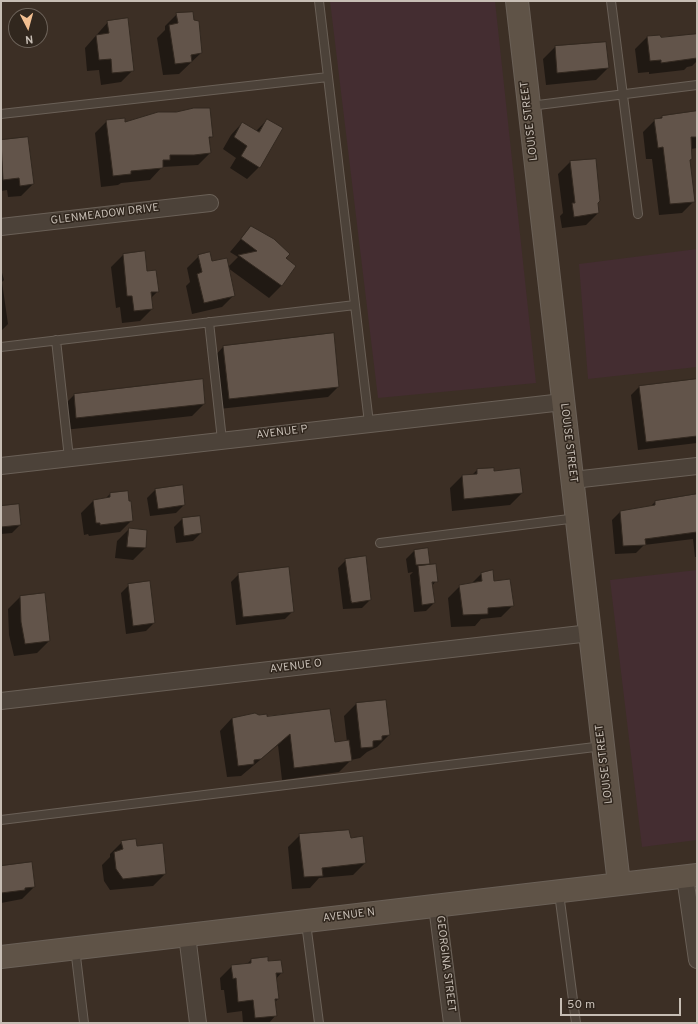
<!DOCTYPE html>
<html>
<head>
<meta charset="utf-8">
<style>
  body { margin:0 }
  #map { position:relative; width:698px; height:1024px; overflow:hidden; background:#3c2f25; font-family:Overpass,sans-serif }
  canvas { display:block }
  .frame { position:absolute; inset:0; border:2px solid #c7beb5; pointer-events:none }
  .north { position:absolute; left:8px; top:8px; width:40px; height:40px; box-sizing:border-box; background:#31271e; border:1px solid #6d635a; border-radius:50%; rotate:174deg; font-size:11px; font-weight:700; line-height:16px; text-align:center; color:#c7beb5 }
  .north::after { content:''; display:block; margin:auto; width:14px; height:18px; background:#f1be90; clip-path:polygon(50% 0,100% 100%,50% 72%,0 100%) }
  .scale { position:absolute; left:560px; top:998px; width:121px; height:18px; box-sizing:border-box; border:2px solid #c7beb5; border-top:0; padding-left:5px; font-size:12px; line-height:14px; white-space:nowrap; color:#c7beb5; -webkit-text-stroke:3px #31271e; paint-order:stroke }
</style>
</head>
<body>
<div id="map">
<canvas width="698" height="1024"></canvas>
<div class="frame"></div>
<div class="north">N</div>
<div class="scale">50 m</div>
</div>
<script>
const g = document.querySelector('canvas').getContext('2d');
g.lineJoin = 'round';
function fill(path, color) {
  g.fillStyle = color;
  g.fill(path, 'evenodd');
}
function trace(path, color, width, dash) {
  g.strokeStyle = color;
  g.lineWidth = width;
  g.lineCap = dash ? 'butt' : 'round';
  g.setLineDash(dash || []);
  g.stroke(path);
}
function write(font, color, halo, rows, align = 'center') {
  g.font = font + ' Overpass,sans-serif';
  g.lineWidth = 3;
  g.setLineDash([]);
  g.textBaseline = 'middle';
  g.strokeStyle = halo;
  g.fillStyle = color;
  for (const [text, x, y, turn = 0] of rows) {
    g.save();
    g.translate(x, y);
    g.rotate((+turn || 0) * Math.PI / 180);
    g.textAlign = isNaN(turn) ? turn : align;
    if (halo) g.strokeText(text, 0, 0);
    g.fillText(text, 0, 0);
    g.restore();
  }
}
fill(new Path2D(`
  M330,1h165l41,382 -158,15z
  M697,249v118l-109,12 -9,-115z
  M697,570v270l-55,7 -32,-267z`), '#442d31');
fill(new Path2D(`
  M177,14l24,39 -22,21 -16,1 -6,-37 8,-8v-4z
  M108,22l25,48 -12,12 -20,3 -2,-15 -12,1 -2,-23z
  M697,35v26l-5,5 -5,1 -3,3 -35,4v-2l-11,1 -3,-24 12,-12 12,-1 1,2z
  M555,47l53,21 -12,12 -50,5 -3,-26z
  M697,115v33l-6,1 -2,11 5,41 -12,12 -23,2 -7,-56h-6l-3,-27 12,-12 7,-3z
  M267,120l-8,47 -12,12 -17,-11 6,-10 -13,-9 8,-14 11,-12 14,8z
  M107,121l105,15 -4,4 2,13 -12,12 -36,2 -12,13 -29,3 -3,2 -17,2 -6,-54z
  M27,138l6,46 -12,12 -13,1 -1,-7 -6,1v-50z
  M570,162l27,41 1,10 -12,12 -24,3 -2,-12 3,-3 -5,-39z
  M251,227l44,39 -14,20 -12,12 -41,-30 6,27 -12,12 -30,7 -6,-28 4,-4 -3,-14 12,-12 29,11 10,-10 -8,-5z
  M123,255l23,17 12,19 -7,7 1,11 -12,12 -18,2 -2,-16 -4,1 -5,-41z
  M1,269l3,11 -2,2 6,42 -7,7z
  M223,347l115,40 -10,10 -109,12 -6,-51z
  M697,381v62l-59,7 -7,-55 8,-8z
  M74,395l130,9 -12,12 -128,14 -2,-23z
  M477,470l16,2 29,21 -12,12 -58,6 -2,-23 12,-12 10,-1z
  M155,490l29,15 -8,8 -26,3 -3,-18z
  M110,494l22,26 -12,12 -31,4 -1,-2 -4,1 -3,-22 12,-12 12,-2z
  M697,494v63h-2l-2,-18 -49,6 -8,8 -21,1 -3,-34 8,-8 30,-5 5,-5z
  M1,507l19,18 -8,8 -11,1z
  M199,517l2,16 -8,8 -17,2 -2,-16 8,-8z
  M129,529l17,2 -1,17 -12,12 -18,-2 2,-17z
  M414,551l14,12 -3,4 11,14 -4,5 2,17 -8,8 -12,1 -4,-37 3,-3 -5,1 -2,-14z
  M346,560l24,40 -8,8 -19,1 -5,-41z
  M239,574l54,37 -8,8 -49,6 -5,-43z
  M481,574l12,8 20,23 -12,12 -20,2 -6,7 -24,1 -3,-29 12,-12 11,-2z
  M129,585l25,38 -8,8 -20,3 -5,-41z
  M20,597l29,44 -12,12 -23,3 -5,-21 -1,-26z
  M356,704l33,31 -12,12 -10,5 -7,6 -9,2 -12,12 -57,8 -4,-35 -37,31 -14,1 -7,-46 12,-13 23,-4 79,29 13,-1 -3,-26z
  M300,835l50,4 15,24 -12,12 -34,3 -9,10 -18,1 -4,-42z
  M122,842l14,5 29,27 -12,12 -43,4 -6,-9 -2,-16 8,-8v-3z
  M1,867l33,20 -12,12 -21,4z
  M267,958v4l15,10 -6,7 2,20 -3,3 1,13 -7,8h-26l-1,-12 -15,2 -3,-23h-3l-1,-12 12,-12 14,-1 5,-5z`), '#0007');
const building = new Path2D(`
  M193,12l1,8 5,1 3,32 -11,2 1,7 -17,2 -6,-39 9,-2 -2,-10z
  M128,18l6,53 -22,2 -1,-14 -12,1 -3,-25 13,-2 -2,-12z
  M697,34v24l-36,5v-3l-11,1 -3,-25 13,-1 1,2z
  M606,42l3,26 -52,5 -2,-27z
  M194,108h16l3,29h-4l2,16 -17,2h-24v5h-7v8l-32,3v3l-18,2 -7,-56 19,-2v4l33,-10h18z
  M697,111v26h-6l1,22 -2,1 5,42 -25,2 -7,-57 -5,1 -4,-29 8,-1v-2z
  M267,119l16,9 -23,40 -19,-12 6,-10 -13,-9 8,-15 17,10z
  M28,137l6,47 -14,2 -1,-8 -16,2 -2,-40z
  M596,159l4,42 -2,2 1,10 -25,4 -2,-14h3l-5,-42z
  M251,226l23,13 16,15 -4,4 10,8 -14,20 -44,-31 19,-4 -16,-12z
  M145,251l2,20 9,-1 3,22h-8l2,17 -19,2 -2,-15h-5l-4,-42z
  M210,252l2,9 15,-3 8,38 -31,7 -7,-29 5,-2 -4,-17z
  M334,333l5,54 -110,12 -6,-53z
  M203,379l2,25 -129,14 -2,-24z
  M697,379v57l-51,6 -7,-56z
  M494,468v3l26,-3 3,25 -59,6 -2,-24 15,-1v-5z
  M183,485l2,20 -27,4 -3,-20z
  M128,491l1,10h2l2,20 -33,4v-2h-4l-3,-23 17,-3v-4z
  M697,494v38l-52,7 1,6 -23,1 -3,-35 35,-6v-4z
  M19,504l2,21 -20,2v-21z
  M200,516l2,17 -18,3 -2,-18z
  M129,528l18,2 -1,18 -19,-1z
  M428,548l2,16 -14,1 -2,-15z
  M366,556l5,43v1l-19,3 -1,-2 -6,-42z
  M436,564l2,18h-6l3,21 -13,2 -4,-39z
  M289,567l5,45 -51,5 -5,-44z
  M493,570l1,11 16,-2 4,27 -26,2v6l-25,1 -4,-30 23,-4 -1,-8z
  M150,581l5,42 -22,3 -5,-42z
  M45,593l5,48 -25,3 -4,-22 -1,-26z
  M386,700l4,35 -8,1v4l-9,1v6l-12,1 -5,-45z
  M330,709l5,33 14,-2 3,21 -58,7 -4,-34 -29,25 -7,1v4l-16,2 -6,-48 23,-5 4,2 8,-1v2z
  M349,830l2,8 12,-2 3,27 -44,5 1,8 -19,1 -5,-43z
  M136,839l1,7 26,-3 3,31 -43,5 -7,-10 -2,-17 9,-3 -2,-8z
  M32,862l3,25 -10,1v2l-24,3v-27z
  M268,957v4l13,-1 2,13h-7l3,26h-4l2,17 -22,2 -2,-18 -15,2 -2,-24 -3,1 -2,-14 20,-2v-4z`);
fill(building, '#62544a');
trace(building, '#332920', 1);
const lane = new Path2D(`
  M319,1l50,422
  M611,1l27,213
  M530,106l167,-21
  M1,114l327,-37
  M209,322l13,118
  M56,340l13,118
  M1,347l354,-42
  M380,543l197,-25
  M1,820l602,-74
  M559,893l17,130
  M306,923l13,100
  M75,948l9,75`);
const street = new Path2D(`
  M1,227l209,-24
  M1,466l562,-64
  M573,480l124,-14
  M1,701l589,-68
  M685,877l12,83
  M437,906l15,117
  M187,935l11,88`);
const secondary = new Path2D(`
  M517,1l102,883
  M1,957l696,-82`);
trace(lane, '#6a6057', 10);
trace(street, '#6a6057', 18);
trace(secondary, '#6a6057', 24);
trace(lane, '#4c4239', 8);
trace(street, '#4c4239', 16);
trace(secondary, '#5f5347', 22);
write('11px', '#c7beb5', '#31271e', [
  ["LOUISE STREET",530,121,-97],
  ["GLENMEADOW DRIVE",105,215,-7],
  ["AVENUE P",282,433,-7],
  ["LOUISE STREET",568,443,83],
  ["AVENUE O",296,667,-7],
  ["LOUISE STREET",605,764,-97],
  ["AVENUE N",349,916,-7],
  ["GEORGINA STREET",445,964,83]
]);
</script>
</body>
</html>
